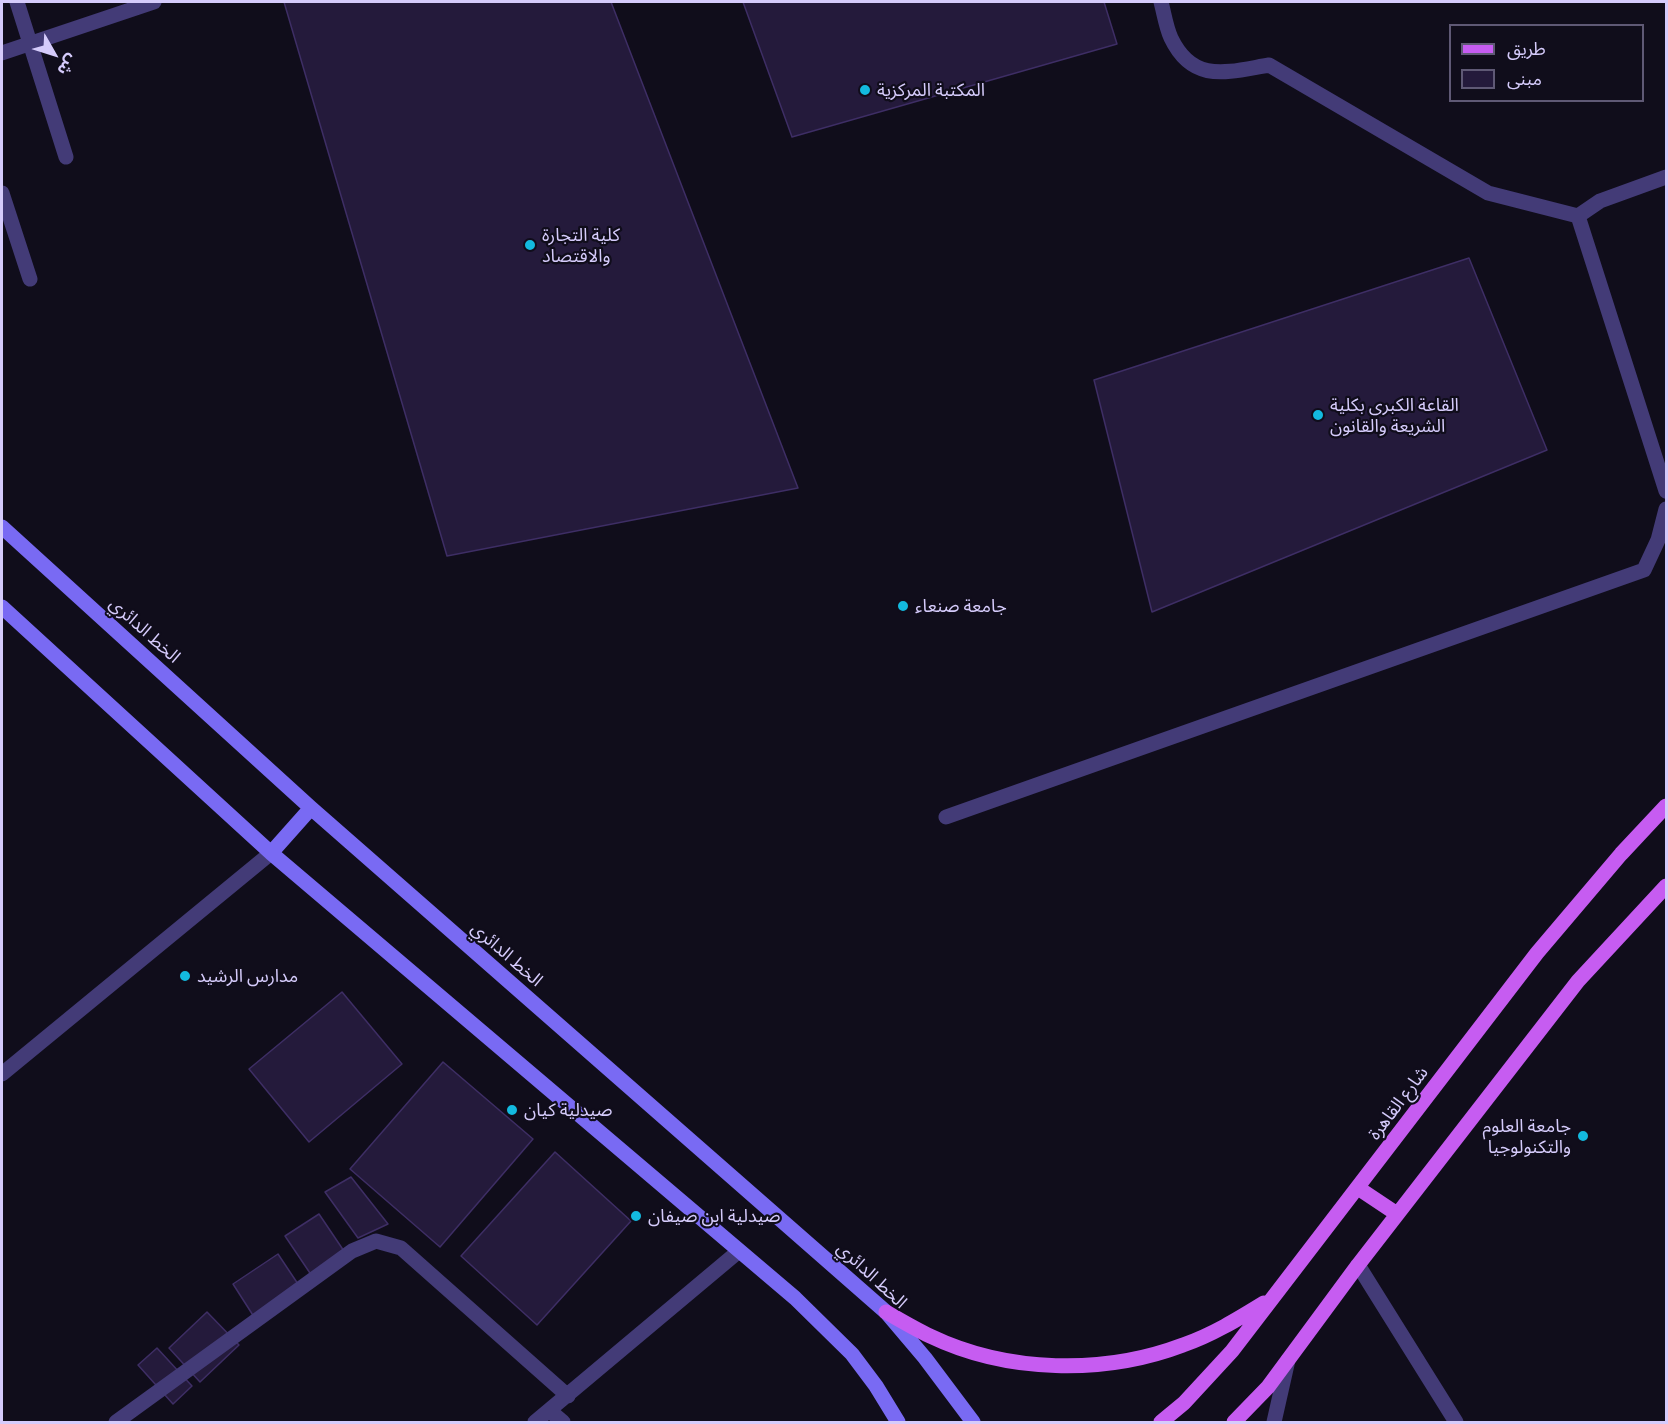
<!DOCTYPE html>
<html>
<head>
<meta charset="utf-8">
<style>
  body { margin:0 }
  #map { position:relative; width:1668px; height:1424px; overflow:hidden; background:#100d1b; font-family:"Exo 2","Noto Sans Arabic",sans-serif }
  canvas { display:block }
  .frame { position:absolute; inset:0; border:3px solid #d5cbfb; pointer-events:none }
  .legend { position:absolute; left:1449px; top:24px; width:195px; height:78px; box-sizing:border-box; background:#100d1b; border:2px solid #5f5975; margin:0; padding:8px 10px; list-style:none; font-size:18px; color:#d5cbfb }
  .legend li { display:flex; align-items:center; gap:12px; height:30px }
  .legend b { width:30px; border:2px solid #5f5975 }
  .north { position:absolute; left:24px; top:24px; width:60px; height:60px; -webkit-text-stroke:4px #100d1b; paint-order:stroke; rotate:129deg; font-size:16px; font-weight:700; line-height:24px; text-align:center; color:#d5cbfb }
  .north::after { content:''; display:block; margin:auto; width:21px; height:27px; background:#d5cbfb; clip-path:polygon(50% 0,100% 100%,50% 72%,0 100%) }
</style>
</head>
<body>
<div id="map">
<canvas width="1668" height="1424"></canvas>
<div class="frame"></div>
<ul class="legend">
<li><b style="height:8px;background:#c65cf1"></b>طريق</li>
<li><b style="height:16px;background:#241a3b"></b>مبنى</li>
</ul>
<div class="north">ش</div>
</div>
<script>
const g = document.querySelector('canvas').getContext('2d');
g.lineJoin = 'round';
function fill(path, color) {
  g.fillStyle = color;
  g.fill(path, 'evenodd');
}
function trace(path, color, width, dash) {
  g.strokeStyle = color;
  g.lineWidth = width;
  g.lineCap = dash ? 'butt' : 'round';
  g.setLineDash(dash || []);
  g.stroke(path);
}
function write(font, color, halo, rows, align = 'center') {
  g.font = font + ' "Exo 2","Noto Sans Arabic",sans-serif';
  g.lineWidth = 4.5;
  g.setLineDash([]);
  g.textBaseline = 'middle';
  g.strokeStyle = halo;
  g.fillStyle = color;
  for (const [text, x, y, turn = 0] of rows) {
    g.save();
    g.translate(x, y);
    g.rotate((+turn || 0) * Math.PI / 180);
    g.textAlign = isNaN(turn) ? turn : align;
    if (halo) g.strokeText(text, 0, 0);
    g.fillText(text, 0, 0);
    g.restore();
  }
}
const building = new Path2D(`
  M284,2h327l187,486 -351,68z
  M743,2h361l13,42 -325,93z
  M1469,258l78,192 -395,162 -58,-232z
  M342,992l60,72 -93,78 -60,-73z
  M443,1062l90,77 -93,108 -90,-78z
  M555,1152l76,69 -94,104 -76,-69z
  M351,1177l37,47 -30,14 -33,-46z
  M319,1214l31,46 -34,22 -31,-46z
  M278,1254l24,36 -46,30 -23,-36z
  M207,1312l32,33 -39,37 -31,-34z
  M157,1348l35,38 -19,18 -35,-39z`);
fill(building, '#241a3b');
trace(building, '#3e2e65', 1.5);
trace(new Path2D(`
  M17,2l49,155
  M1161,2c3,11 5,25 10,36 22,46 56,34 98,27l219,128 90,23 22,-15 66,-24
  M2,53l152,-51
  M2,193l28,86
  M1578,216l88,275
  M946,817l698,-247 14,-30 8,-31`), '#433b77', 15);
trace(new Path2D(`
  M2,1074l269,-221
  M1358,1265l98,157
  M550,1411l13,11
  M116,1422l236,-171 24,-10 25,7 167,148
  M535,1422l204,-171`), '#433b77', 15);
trace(new Path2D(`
  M1274,1422l14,-62`), '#433b77', 15);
trace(new Path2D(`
  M2,527l309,281 575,504 39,46 48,64
  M2,607l269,246 524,445 57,56 24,32 22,36
  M271,853l40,-45`), '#796af3', 15);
trace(new Path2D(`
  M1358,1188l39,26
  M886,1312c14,8 29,17 44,24 77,37 174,39 253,9 29,-10 55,-26 81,-42
  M1161,1422l23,-19 48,-52 305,-398 84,-99 45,-48
  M1234,1422l34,-35 90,-122 220,-284 88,-95`), '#c65cf1', 15);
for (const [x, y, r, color] of [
  [865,90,6,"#13badf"],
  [530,245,6,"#13badf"],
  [1318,415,6,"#13badf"],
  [903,606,6,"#13badf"],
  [185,976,6,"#13badf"],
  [512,1110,6,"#13badf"],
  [1583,1136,6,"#13badf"],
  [636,1216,6,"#13badf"]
]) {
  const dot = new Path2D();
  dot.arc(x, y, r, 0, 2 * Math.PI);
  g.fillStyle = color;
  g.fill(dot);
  trace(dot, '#100d1b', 2);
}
write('18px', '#d5cbfb', '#100d1b', [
  ["المكتبة المركزية",877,90],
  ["كلية التجارة",542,235],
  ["والاقتصاد",542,256],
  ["القاعة الكبرى بكلية",1330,405],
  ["الشريعة والقانون",1330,426],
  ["جامعة صنعاء",915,606],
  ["مدارس الرشيد",197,976],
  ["صيدلية كيان",524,1110],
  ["جامعة العلوم",1571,1126,"right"],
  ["والتكنولوجيا",1571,1147,"right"],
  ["صيدلية ابن صيفان",648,1216]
], 'left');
write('18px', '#d5cbfb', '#100d1b', [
  ["الخط الدائري",145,630,42],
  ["الخط الدائري",507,954,41],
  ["شارع القاهرة",1398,1103,-53],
  ["الخط الدائري",872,1275,43]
]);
</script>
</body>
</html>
